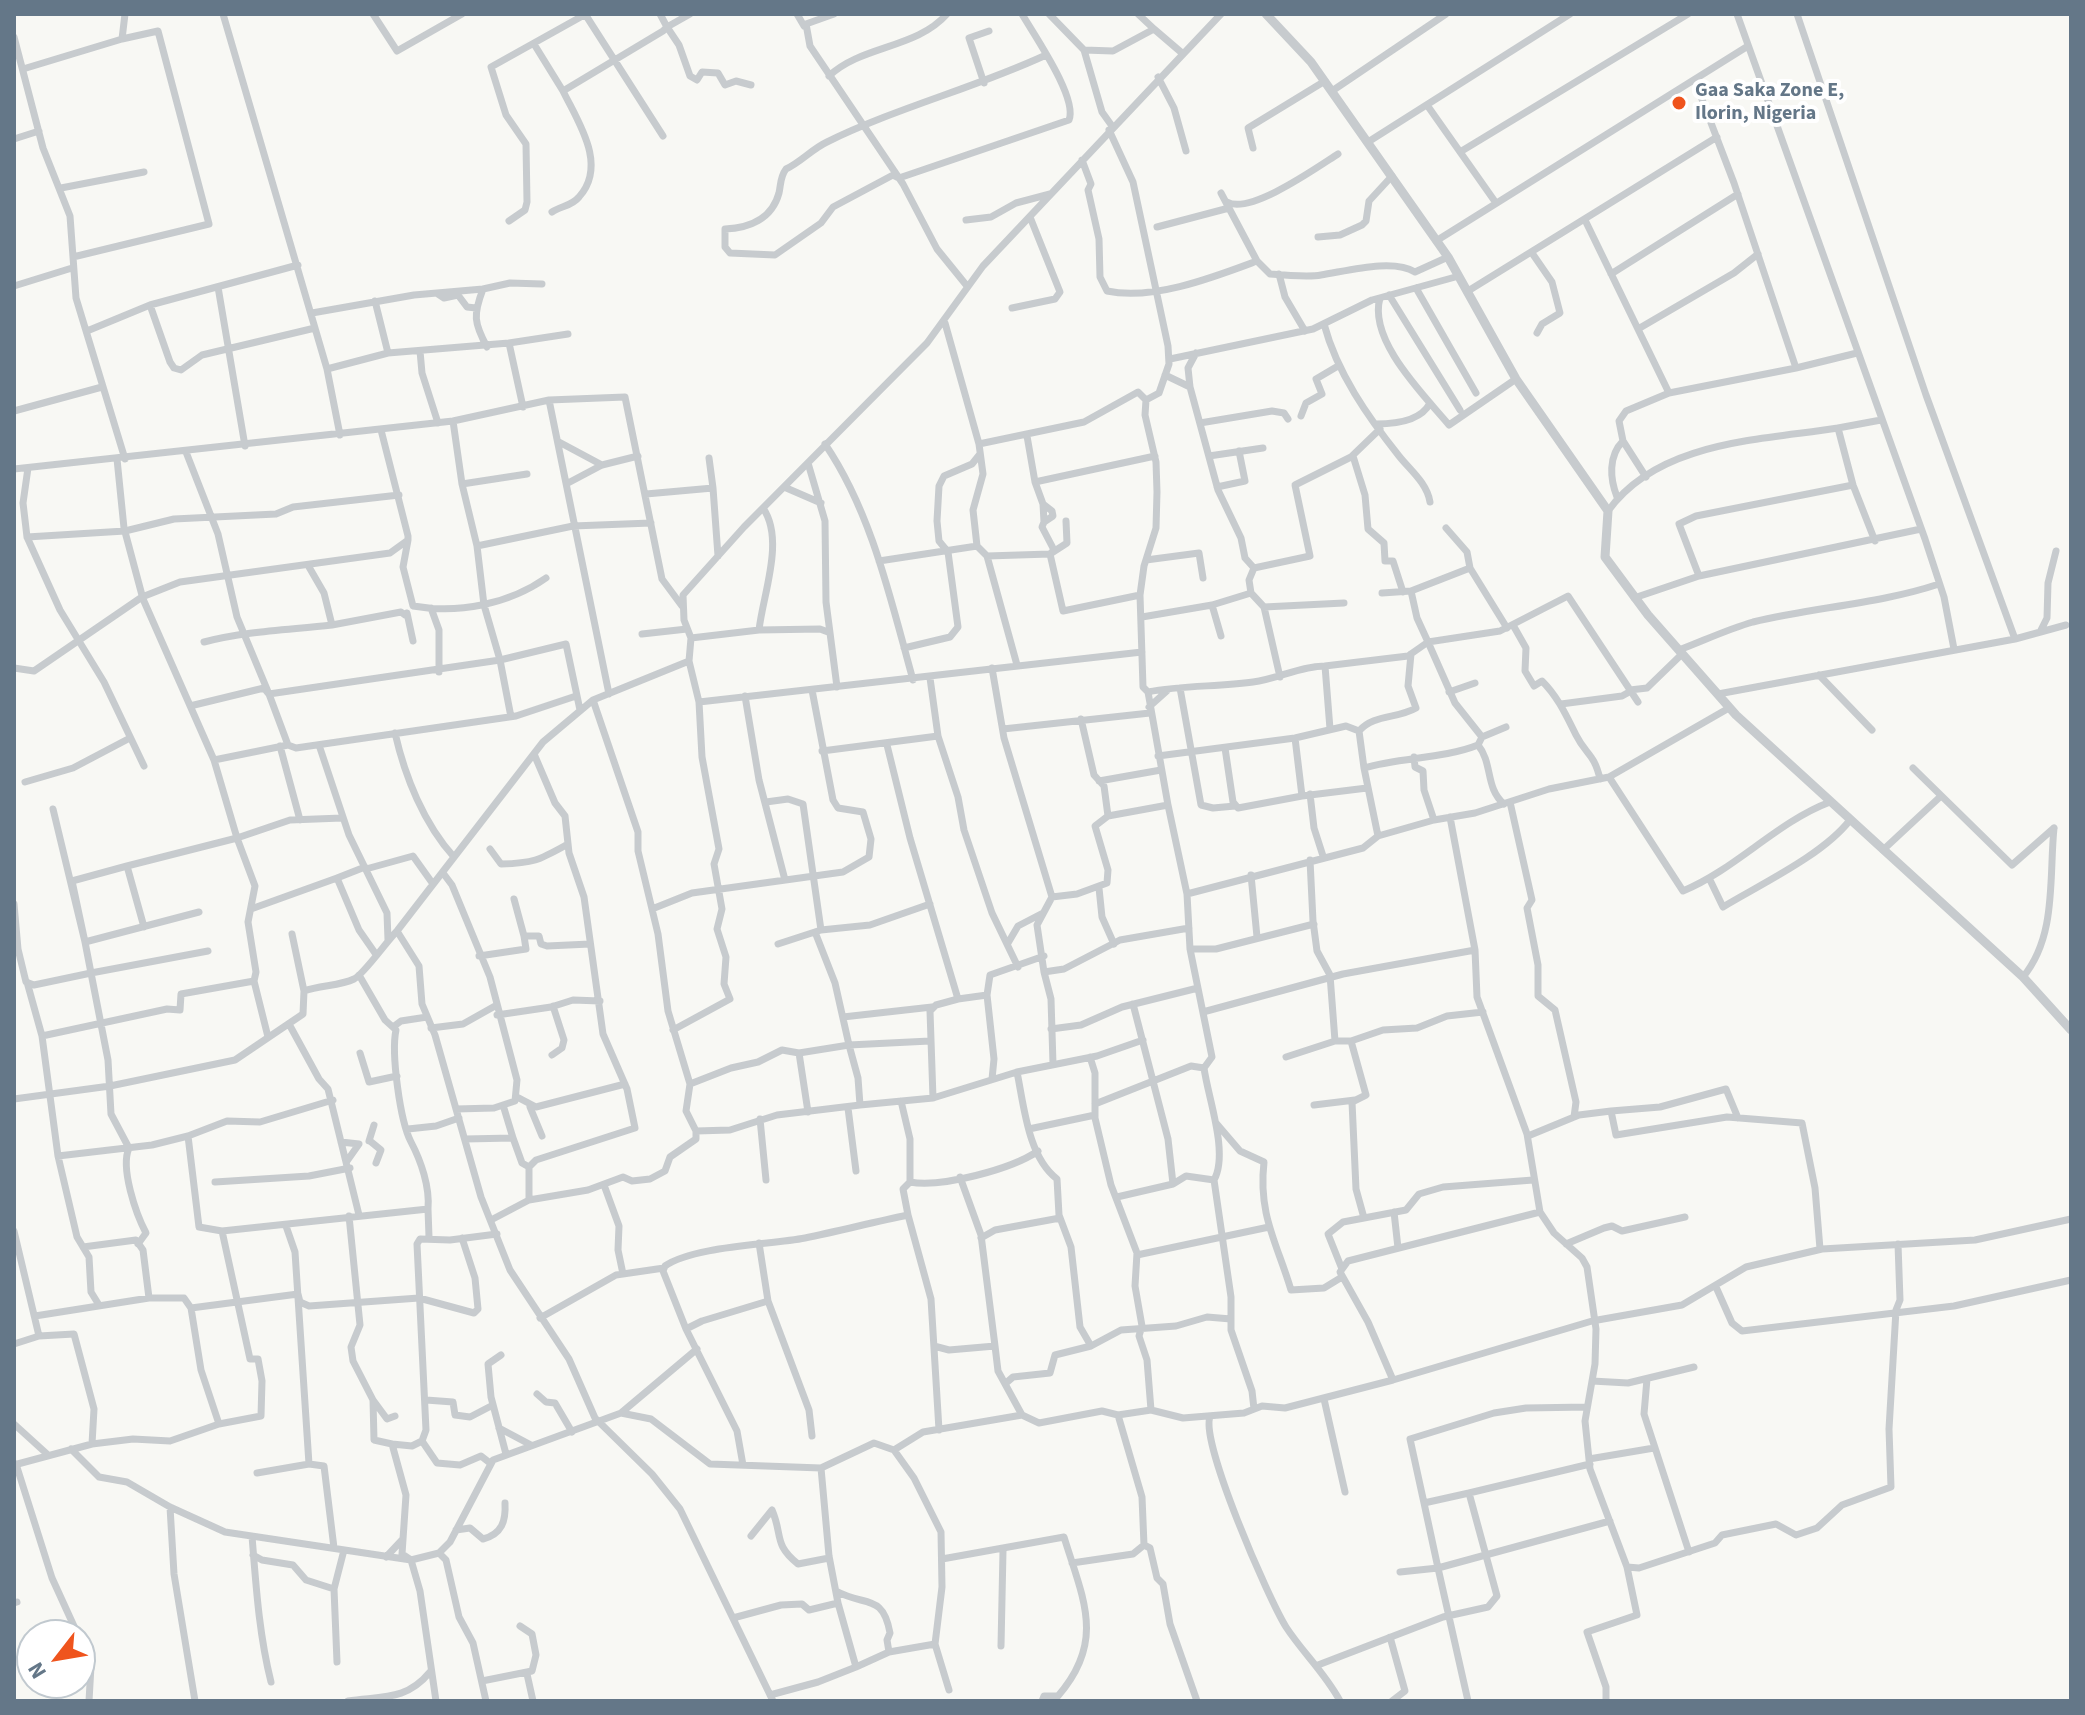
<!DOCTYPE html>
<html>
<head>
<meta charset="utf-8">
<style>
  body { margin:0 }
  #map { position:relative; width:2085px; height:1715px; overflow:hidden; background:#f8f8f4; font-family:"Source Sans 3",sans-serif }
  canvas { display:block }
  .frame { position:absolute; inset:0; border:16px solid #647788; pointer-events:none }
  .north { position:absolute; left:16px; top:1619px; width:80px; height:80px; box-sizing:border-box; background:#fff; border:2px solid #c1c9cf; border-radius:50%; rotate:239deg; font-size:22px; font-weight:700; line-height:32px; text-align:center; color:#647788 }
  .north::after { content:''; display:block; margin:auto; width:28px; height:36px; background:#ef541d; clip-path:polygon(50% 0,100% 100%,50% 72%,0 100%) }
</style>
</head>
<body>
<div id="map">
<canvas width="2085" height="1715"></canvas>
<div class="frame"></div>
<div class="north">N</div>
</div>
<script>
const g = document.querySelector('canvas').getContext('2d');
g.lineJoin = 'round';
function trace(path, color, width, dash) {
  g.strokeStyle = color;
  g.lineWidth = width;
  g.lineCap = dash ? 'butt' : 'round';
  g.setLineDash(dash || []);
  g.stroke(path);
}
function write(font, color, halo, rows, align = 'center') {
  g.font = font + ' "Source Sans 3",sans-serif';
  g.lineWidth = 8;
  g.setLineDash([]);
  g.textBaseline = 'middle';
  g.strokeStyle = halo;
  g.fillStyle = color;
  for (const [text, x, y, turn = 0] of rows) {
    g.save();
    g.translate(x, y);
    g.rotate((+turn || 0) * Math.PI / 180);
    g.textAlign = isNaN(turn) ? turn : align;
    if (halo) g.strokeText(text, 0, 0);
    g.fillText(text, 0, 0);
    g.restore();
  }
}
trace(new Path2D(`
  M223,14l104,355 13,66
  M373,14l24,37 65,-37
  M585,14l78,122
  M690,14l-23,13 12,18 11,31 7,4 5,-8 16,1 7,12 11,-4 15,4
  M797,14l7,12
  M834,14l-28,10 4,22 93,138 34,65 30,37
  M1022,14c12,21 56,84 47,106l-170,58 -6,-3 -60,32 -12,16 -46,32 -45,-2 -5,-6v-18c24,-1 47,-10 54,-36 2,-9 1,-16 7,-24 15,-7 26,-20 41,-27 69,-34 148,-54 219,-87
  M1049,14l35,36 18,62 10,14
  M1138,14l16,15
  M1737,14l188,525 19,58 10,52
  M1797,14l129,381 89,244
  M14,37l29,111 27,68 6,82 49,161
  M534,44l29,47
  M1084,50l29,1 41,-22 28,24
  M23,69l99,-30
  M829,76c33,-31 87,-27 118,-62
  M1158,77l16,31 12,43
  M1695,81l39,102 62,185 61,-15
  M984,83l-15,-45 20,-7
  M1332,91l114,-77
  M1427,105l69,98
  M1109,130l24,52 35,164 1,18 -10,29 -13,7 -1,15 11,47 1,30 -1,36 -12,38 -4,29 3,92 5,5c34,-7 70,-5 105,-10 25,-3 47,-16 72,-16
  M14,139l25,-8
  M1368,142l202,-128
  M1253,148l-5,-20 77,-47
  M1460,152l228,-138
  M1082,160l9,24 -3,6 11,49 1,38 7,14c46,10 107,-14 150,-30
  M61,188l83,-16
  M1221,193l36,68 13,13c12,1 40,3 51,1 26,-4 72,-17 94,-3l33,-15
  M1227,202c23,13 89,-34 111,-48
  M552,212c9,-6 20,-6 27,-15 29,-32 -1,-75 -16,-106l100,-60 4,-4 -7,-13
  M966,220l25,-3 25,-14 34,-9
  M1585,220l84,173 127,-25
  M509,221l16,-11 2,-8 -1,-58 -20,-29 -15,-48 95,-53
  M1157,227l72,-19
  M1318,237l22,-2 22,-10 4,-4 3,-20 23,-25
  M1436,241l312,-195
  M1532,253l20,29 8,31 -18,11 -5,9
  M73,257l136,-33 -51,-193 -36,8 3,-25
  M1279,274l6,23 20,34
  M1611,274l127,-80
  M14,286l58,-18
  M218,287l27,159
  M1416,288l60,105
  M1468,291l249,-154
  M438,294l6,4 14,-3 9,12 9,1
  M1389,295l71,115
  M1380,298c-12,42 43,96 69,127l67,-46
  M375,301l13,52
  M150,305l20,57 4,6 7,2 21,-15 113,-27
  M1012,308l43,-9 5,-7 -30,-75
  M312,313l102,-18 69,-6
  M945,323l34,121
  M1324,324c13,49 44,93 75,132 11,14 28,27 31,46
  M1638,329l96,-56 24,-19
  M87,331l63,-26 148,-40
  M509,343l59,-9
  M487,347c-13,-24 -14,-32 -4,-58l27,-6 32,1
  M420,351l2,22 16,50
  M1170,359l143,-30 59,-29 87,-24
  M327,369l61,-16 121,-10 14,64
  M1165,375l25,12 28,103 23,48 4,20 9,10 -5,12 2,13
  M1190,387l-2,-19 8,-15
  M549,400l76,-3 37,182 20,27
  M14,411l88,-24
  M1301,416l5,-13 16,-9 -6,-15 22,-13
  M453,421l9,63 15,62 7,59 16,55 66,-16 14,66
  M1200,423l72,-12 12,2 4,6
  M1376,424c20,0 45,-3 54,-21
  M1027,436l8,46 120,-26
  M1623,441l23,36
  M559,442l43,23
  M825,444c47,69 66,157 88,236
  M186,452l32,82 19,83 32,77
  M1209,456l54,-8
  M1353,456l12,39 3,34 16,14 1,18h8l10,31
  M709,458l4,30
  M117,459l7,69 19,71 71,161
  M808,463l17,58 1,81 11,85
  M28,468l-5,35 4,34 33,73 44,72 40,84
  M14,469l439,-48 96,-21 60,294
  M1035,482l8,22
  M568,483l34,-18 36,-9
  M462,484l65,-10
  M784,487l37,16
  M1217,487l28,-6 -6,-30
  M646,494l67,-6 5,68
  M1617,497c-7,-18 -9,-41 6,-56l-4,-20 7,-10 43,-18
  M1043,504l9,7 1,5 -9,6z
  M1608,511c50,-70 153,-71 230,-83
  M1044,522l-2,5 12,23 -4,4 17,-11 -1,-22
  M1446,528l21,24 3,16
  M27,537l98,-6 49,-12 102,-5 17,-7 106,-12
  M408,540l-5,27 10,39c46,8 96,-2 133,-28
  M1875,541l-22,-56 -15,-57 43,-8
  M477,546l96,-20 78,-3
  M977,546l10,10 63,-2 13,57 77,-16
  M987,556l30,109
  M1146,560l53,-7 4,25
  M879,561l98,-15 -4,-36 10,-36 -4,-30 105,-22 54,-30 8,8
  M309,567l15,26 8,32 69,-13 4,3
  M1254,568l56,-12 -15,-71 56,-28 29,-28
  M1699,576l-20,-52 17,-8 157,-31
  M1411,591l59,-23 37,60
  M1634,598l65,-22 222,-47
  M1212,605l9,31
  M431,608l8,22v42
  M407,613l6,28
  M1142,617l70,-12 39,-12 13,14
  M1513,625l13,23 -1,23 9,15 8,-5c16,16 24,34 34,54 10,20 18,18 24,44
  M759,630c4,-36 26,-90 4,-122
  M2041,630l6,-12 1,-35 8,-32
  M642,634l45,-5
  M691,638l68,-8 61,-1 8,3
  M204,642c43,-11 84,-12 128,-17
  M904,648l46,-11 8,-10 -10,-75 -9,-11 -2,-20 2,-35 5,-10 28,-12 8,-10
  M1679,650c24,-9 49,-21 74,-28 62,-15 126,-18 186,-38
  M14,668l20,3 108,-74 38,-15 210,-29 18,-13v-4l-27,-106
  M992,668l12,70 48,159 25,-3 30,-11 1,-13 -13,-44 13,-10
  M1819,675l53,55
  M1280,677l-16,-70 80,-4
  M930,678l8,58 20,61 6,33 28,83 26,54
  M1180,688l21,117 12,3 22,-2
  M1630,690l17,-2 35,-34
  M1449,692l26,-9
  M1718,694l297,-55 51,-14
  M745,696l14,84 26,100
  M593,700l45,132v19l20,83 10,77 22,73 41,-16 27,-6 24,-12 17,3 9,59
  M699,702l443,-50
  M1561,704l61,-8 9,-5
  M190,706l74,-18 4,5
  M1149,707l19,-17
  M1081,719l13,56 10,11 4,30 60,-11 -20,-113
  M1003,729l147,-16
  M1330,729l-5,-63 83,-10 20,-14 -11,-24 -6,-27 -29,2
  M1359,731c15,-17 38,-12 57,-23l-8,-22 3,-32
  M395,733c10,44 29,91 59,124
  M1482,737l24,-10
  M1295,738l7,58 65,-8
  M288,745l-19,-51 231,-34 11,57
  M319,745l30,90 38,78 1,27
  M887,745l23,93 48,161 29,-4 3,-20 54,-19
  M1478,745c15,18 7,43 26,59
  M280,746l20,74
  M1225,748l8,54 5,6 64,-12
  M822,751l116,-15
  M1158,756l137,-18 51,-12 13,5 5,37
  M1414,757l1,10 8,4 1,19 10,30
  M1913,768l99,97 42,-37
  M1609,777l74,114c53,-22 94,-69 147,-89
  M1099,781l62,-11
  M25,782l48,-14 57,-30
  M1310,794l4,34 9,28
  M766,802l22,-3 15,5 18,126 -43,14
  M1510,802l22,98 -5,8 11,57v31l17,14 21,92 -2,15
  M1168,805l19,89
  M53,809l32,133 -13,-61 55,-15
  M1450,817l25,133 2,47 50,137 13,78 14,21 28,25 5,9 9,62 -1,35 -10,57 5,48 37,98 10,48 -50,17 19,55v14
  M1378,836l-14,-68c37,-11 79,-9 114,-23l4,-8 -27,-34 -27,-61 72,-11 68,-35 70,106
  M490,849l11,15c34,-1 38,-4 67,-20
  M1883,850l58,-54
  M1310,860l3,61 4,30 13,24 5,66h16l32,-11 34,-2 30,-12 36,-4
  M366,869l47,-13 20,28
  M443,873l9,12 38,92 27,103 -2,21 -21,7 -38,1
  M1251,875l6,62
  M337,878l28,-11
  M1710,880l13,27c38,-23 100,-52 127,-87
  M1099,888l3,29 12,27
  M514,899l10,37
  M14,904l4,45
  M251,909l86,-31 22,52 16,23
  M652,909l40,-16 151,-21 26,-15 2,-18 -8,-27 -25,-4 -5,-8 -21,-110
  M144,927l-17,-61 110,-28 -23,-78 74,-15 8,3 220,-32 60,-20
  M821,930l49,-5 60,-21
  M397,931l22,35 3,38 13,31 46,162 29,73 59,89 26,59 57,56 28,35 93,192
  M1008,943l10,-17 25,-13
  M1190,949h26l98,-25
  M14,950l4,-1 8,33 8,3 57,-12 -6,-31 114,-30
  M479,956l47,-7 -2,-13h15l2,8 6,2 43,-2
  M1044,972l-7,-47 15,-28
  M359,975l26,45 11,10c-5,23 4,91 15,112 10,19 19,45 17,67
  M2023,977c34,-41 26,-100 31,-149
  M254,981l14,56
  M27,982l15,54 16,120 19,81 12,20 2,35 8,13
  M304,991c16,-6 36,-5 50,-12 9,-4 33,-38 43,-48l146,-189 50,-42 96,-39
  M987,995l7,64 -2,20
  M1133,1004l35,135 5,45
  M1203,1012l140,-38 132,-24
  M497,1015l54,-8 22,-7 27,1
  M843,1017l89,-10
  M289,1024l30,55 9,10 31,126
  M393,1027l8,-6 26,-4
  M431,1028l32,-4 32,-18
  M1051,1029l30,-4 41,-18 76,-19
  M673,1030l57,-31 -6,-15 2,-27 -9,-28 5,-20 -8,-45 5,-15 -17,-92 -3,-55 -10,-41 2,-23 -7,-18 -1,-25 61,-68 183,-184 56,-77 238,-252
  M42,1036l125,-27 13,1 1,-16 73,-13 2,-9 -8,-50 7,-36 -18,-48 53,-18 52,-2
  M930,1041l-81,4 9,33 2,27 73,-7 84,-26 80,-16 46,-16
  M1351,1041l15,54 -14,7 4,87 8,29
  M360,1053l9,29 28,-6
  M799,1053l50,-8 -14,-62 -20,-51
  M552,1055l10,-7 2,-8 -11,-34
  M1090,1057l5,16v45l16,67 26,68 -2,33 7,40 -3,10 8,24 4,50
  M1286,1057l49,-16
  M1053,1064l-2,-65 -7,-27 20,-3 56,-29 69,-12
  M1017,1072c7,34 11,85 40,107l2,36 12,32 9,80 11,19
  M690,1084l-4,27 10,20 34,-1 47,-15 83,-10
  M517,1097l19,10 89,-23
  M933,1098l-3,-87 6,-6 22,-6
  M14,1099l96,-13 125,-26 68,-46 1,-23 -12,-57
  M901,1101l9,38v43l-7,7 5,26
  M1095,1104l96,-38 13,2
  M503,1105l10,33
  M1314,1105l41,-5
  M530,1107l12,29
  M848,1108l8,63
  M1611,1111l49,-4 66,-18 12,29
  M760,1119l6,61
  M1216,1123l24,28 24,11c-6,53 13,81 27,128l33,-2 18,-11
  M408,1129l28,-3 23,-8
  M1029,1129l66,-14
  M1528,1136l51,-21 32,-4 5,24 111,-18 75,6 13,65 5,61
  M465,1139l48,-1 9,25 7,4
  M369,1141l5,-16
  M370,1141l11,9 -5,13
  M341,1142l18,2 -12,17
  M58,1156l94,-11 36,-9 39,-15 33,1 73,-22
  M960,1177l21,58 14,111
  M215,1182l94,-6 41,-8
  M910,1182c31,6 102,-13 128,-31
  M604,1185l15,41 -1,24 5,24
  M1117,1197l56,-13 13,-8 28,4
  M529,1200l59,-10 35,-13 9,4 18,-2 15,-8 5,-14 26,-18v-8
  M1394,1212l4,36
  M349,1216l11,109 -9,22 2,14 20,39 1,40 18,4
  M491,1220l38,-20v-33l7,-7 99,-32 -8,-39 -24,-55 -19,-137 -15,-44 -4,-37 -10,-13 -21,-49
  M286,1226l9,26 14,212 15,2 10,82
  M14,1231l25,105
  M222,1231l206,-22 1,28
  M981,1238l14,-8 65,-12
  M759,1243l9,58 41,109 3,26
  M138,1244l8,-11c-10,-19 -26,-65 -17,-85l-18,-34 -3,-54 -17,-87 117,-22
  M1566,1244l38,-16 8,-2 10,5 63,-14
  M83,1247l53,-7 7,10 6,48
  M1137,1255l132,-28
  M1342,1269l-14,-35 15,-12 63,-12 13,-16 24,-7 90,-7
  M1716,1287l16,36 10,8 212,-25 117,-26
  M191,1308l107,-14 2,8 9,4 110,-8 55,15 4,-4 -3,-31 -13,-40
  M35,1316l114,-18h35l7,10 10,62 18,54
  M540,1318l76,-43 48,-7
  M686,1329l16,-8 66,-20
  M14,1344l25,-8 35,-2 20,75 -2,35
  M934,1346l15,4 46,-4 3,25 24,44
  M501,1355l-13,9 3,33 15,57
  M1647,1379l-3,35 45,138
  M1393,1380l-25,-58 -28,-50 8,-11 192,-49
  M1592,1381l36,2 66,-16
  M1006,1383l7,-6 37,-4 5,-18 36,-9 30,-16 55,-4 31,-9 24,2
  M537,1394l9,8 9,1 17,29
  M1324,1399l21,93
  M373,1400l14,19 8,-3
  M426,1400l27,2 2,13 15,2 23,-12
  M1254,1409l-2,-18 -21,-61v-33l-17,-117c15,-27 -6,-82 -10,-112l8,-11 -22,-108 -3,-55 176,-46 15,-12 56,-16 41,-7 74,-24 60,-12 120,-69
  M621,1413l30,6 59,45 111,4 53,-25 20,7 20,28 27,54 1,55 -7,57 14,46
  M1118,1415l24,82 2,48 6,3 7,30 6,6 7,40 27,77
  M1210,1417c-10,25 59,183 76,210 17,26 39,46 54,74
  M14,1424l33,30
  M499,1428l32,17
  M422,1441l15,22 23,2 21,-9 9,7
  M71,1449l28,28 28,5 43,25 55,25 186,28 28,-7 11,-11 43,-82 128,-47 76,-64
  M894,1450l29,-18 99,-17 17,8 63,-12 16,4 33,-5 32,8 61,-5 18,-7 23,2 108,-28 199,-59 90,-16 64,-38 76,-18 153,-9 96,-21
  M1589,1459l65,-11
  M16,1464l36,114 26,57
  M14,1465l78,-21 41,-5 37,2 49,-17 42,-8 1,-35 -4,-22h-8l-28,-128 -23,-4 -11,-91
  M743,1465l-6,-34 -51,-102 -23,-58 2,-5c29,-20 104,-21 140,-28 34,-7 69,-16 103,-23l23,84 8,131
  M821,1468l8,88 9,47
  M257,1473l52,-9
  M1469,1493l121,-29
  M170,1507l4,67 21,127
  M456,1530l14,-2 13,11c19,-5 23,-18 22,-36
  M252,1536c4,50 7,98 19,146
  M751,1536l21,-26c11,25 1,34 26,54l31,-6
  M439,1553l7,7 13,57 14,26 13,58
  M253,1555l9,5 31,5 13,15 28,9 3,73
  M386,1557l16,-17
  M942,1559l122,-22c19,62 42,104 -6,159h-14l-2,5
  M1072,1563l61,-9 11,-9
  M1627,1567l12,1 76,-25 7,-8 54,-11 20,11 21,-7 25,-23 49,-18 -2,-58 7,-119 4,-10 -2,-56
  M1400,1572l38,-4 -14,-65
  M334,1589l10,-39
  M836,1591c29,16 47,2 54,42l-3,7 2,12
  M14,1603l3,-1
  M733,1618l48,-13 21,-1 7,6 29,-7 18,64 -38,15 -48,13
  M1390,1637l15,54 -13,10
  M80,1640l11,26 -2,35
  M1001,1646l2,-95
  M1318,1665l125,-48 45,-10 9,-11 -28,-103 -45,10 -14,-64 84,-26 32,-5 61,-1
  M856,1667l33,-15 46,-8
  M527,1674l6,27
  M482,1681l50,-10 4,-16 -4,-21 -12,-8
  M348,1701c34,-5 58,0 82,-29
  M436,1701l-16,-110 -9,-31 -9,-6 4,-59 -14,-51 20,2 10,-5 4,-11 -9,-186 3,-5 30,1 47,-6
  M1468,1701l-30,-133 172,-47`), '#c7cbce', 7);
trace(new Path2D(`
  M1266,14l45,48 137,195 68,122 92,132 -3,46 43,58 88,100 287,262 48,53`), '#c7cbce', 9);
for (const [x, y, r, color] of [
  [1679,103,8,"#ef541d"]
]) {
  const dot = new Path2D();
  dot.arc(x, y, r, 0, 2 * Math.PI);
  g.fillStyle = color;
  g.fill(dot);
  trace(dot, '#fff', 3);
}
write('bold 20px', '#647788', '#fff', [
  ["Gaa Saka Zone E,",1695,92],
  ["Ilorin, Nigeria",1695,115]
], 'left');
</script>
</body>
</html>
